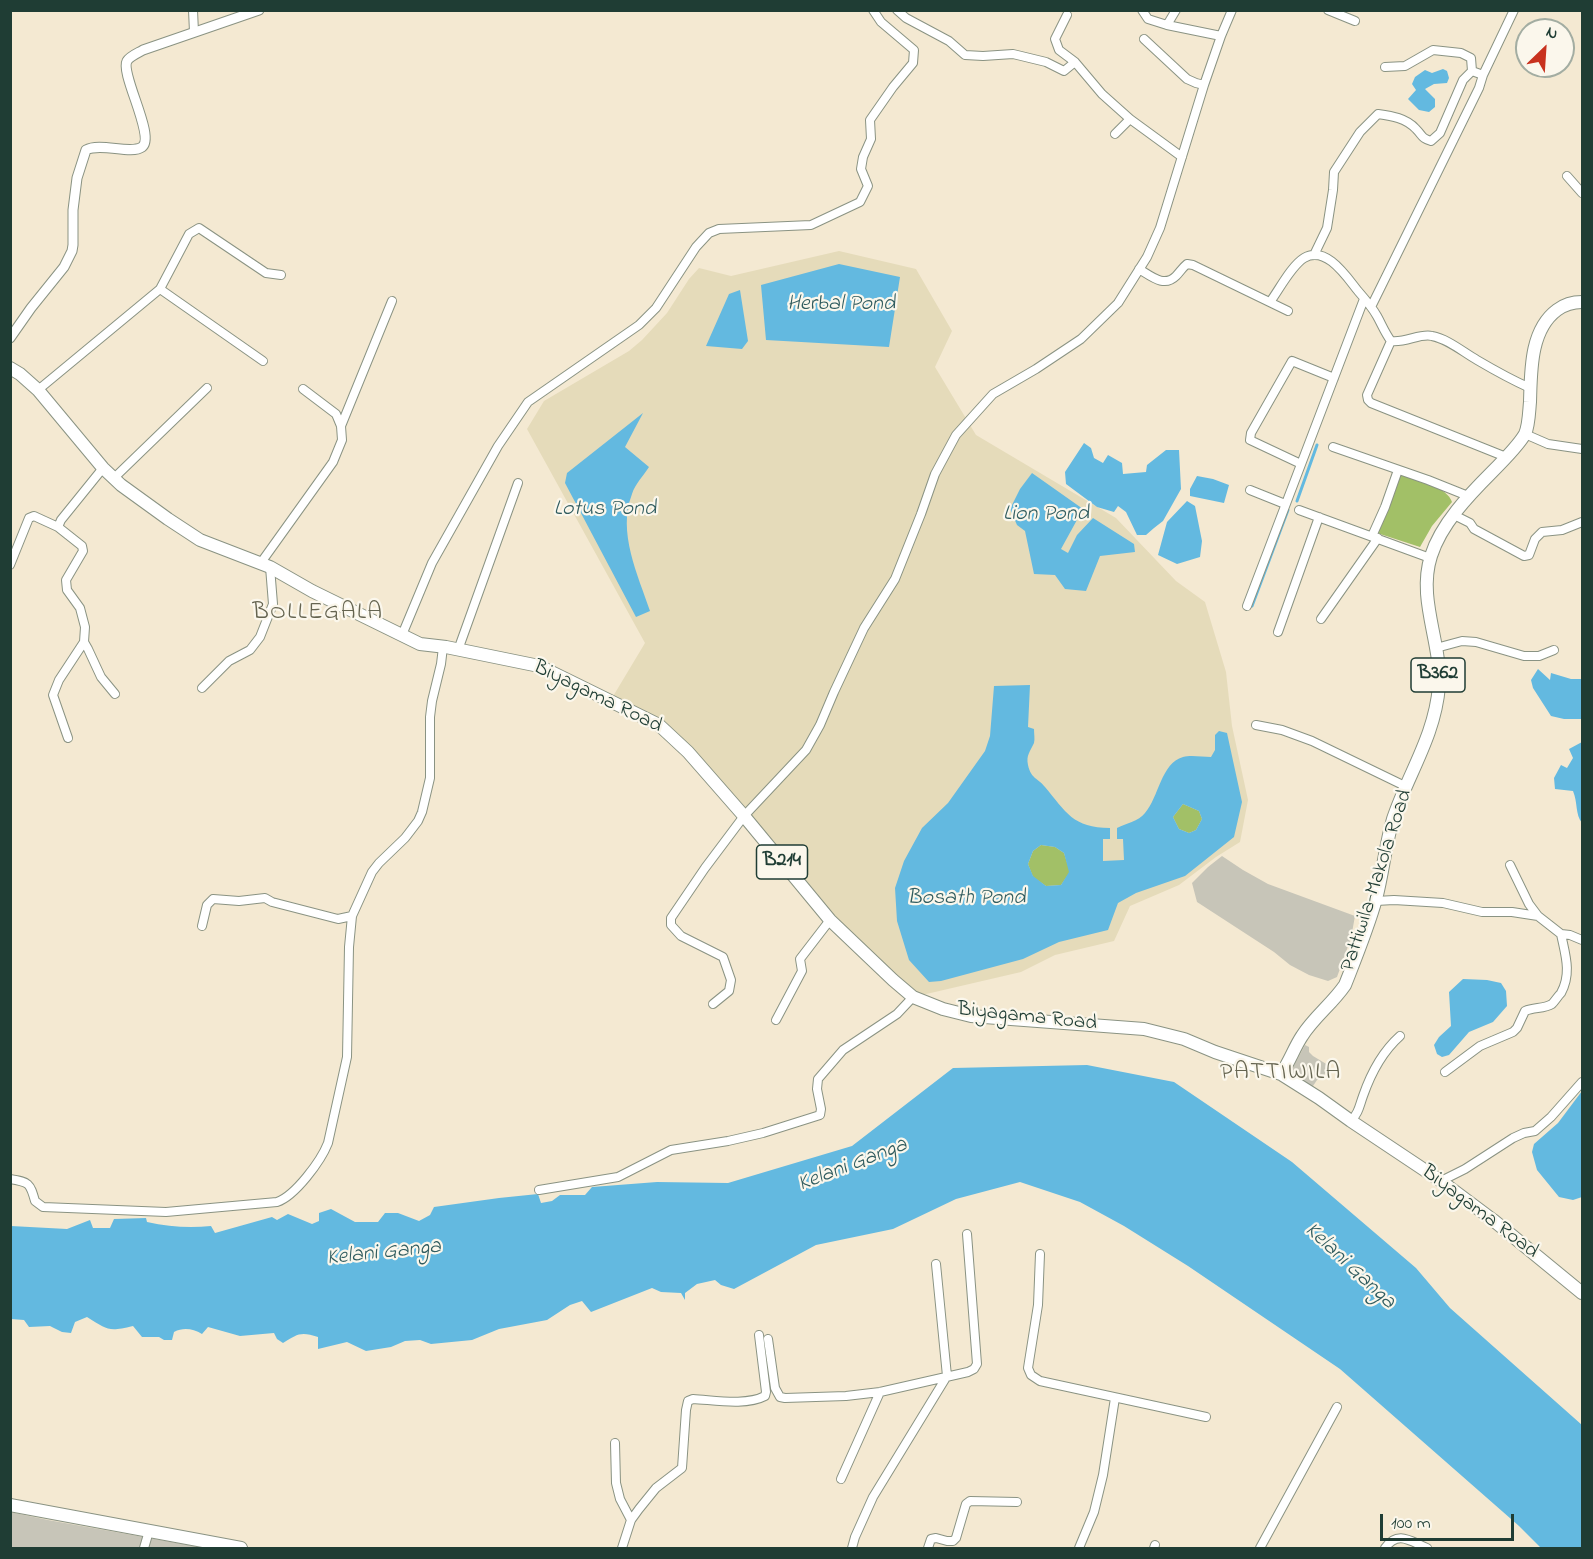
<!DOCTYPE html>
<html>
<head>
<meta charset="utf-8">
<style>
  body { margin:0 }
  #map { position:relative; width:1593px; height:1559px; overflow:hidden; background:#f4e9d2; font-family:"Indie Flower",sans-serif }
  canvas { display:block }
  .frame { position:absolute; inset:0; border:12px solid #1f3d34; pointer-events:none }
  .north { position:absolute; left:1515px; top:18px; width:60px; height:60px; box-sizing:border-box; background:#fbf7ec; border:2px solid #a3ada2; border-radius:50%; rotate:25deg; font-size:16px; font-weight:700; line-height:24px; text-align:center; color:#1f3d34 }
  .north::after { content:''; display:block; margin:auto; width:21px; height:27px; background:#c8321e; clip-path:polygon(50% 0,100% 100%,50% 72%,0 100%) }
  .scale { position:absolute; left:1380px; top:1514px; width:134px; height:27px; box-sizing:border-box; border:3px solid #1f3d34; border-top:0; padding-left:8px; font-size:18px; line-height:21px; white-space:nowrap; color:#1f3d34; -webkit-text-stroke:4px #fbf7ec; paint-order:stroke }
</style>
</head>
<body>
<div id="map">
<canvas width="1593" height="1559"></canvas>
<div class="frame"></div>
<div class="north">N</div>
<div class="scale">100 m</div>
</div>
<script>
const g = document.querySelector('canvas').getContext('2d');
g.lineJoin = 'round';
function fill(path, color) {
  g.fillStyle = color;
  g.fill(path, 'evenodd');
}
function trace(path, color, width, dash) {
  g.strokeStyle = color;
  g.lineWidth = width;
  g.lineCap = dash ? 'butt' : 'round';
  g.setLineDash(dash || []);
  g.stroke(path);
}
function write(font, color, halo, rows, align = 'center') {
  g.font = font + ' "Indie Flower",sans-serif';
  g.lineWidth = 4.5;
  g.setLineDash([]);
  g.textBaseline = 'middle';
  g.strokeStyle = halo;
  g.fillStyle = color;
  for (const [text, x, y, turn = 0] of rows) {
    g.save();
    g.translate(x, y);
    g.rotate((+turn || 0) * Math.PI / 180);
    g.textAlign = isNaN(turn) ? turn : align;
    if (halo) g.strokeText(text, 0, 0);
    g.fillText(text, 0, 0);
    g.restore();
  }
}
fill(new Path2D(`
  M839,251l77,18 36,62 -17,36 41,68 140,83 60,63 29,21 21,70 6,54 16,74 -8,42 -24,15 -37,28 -49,21 -16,35 -59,14 -34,17 -99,23 -27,-17 -63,-60 -142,-167 -78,-53 33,-55 -118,-214 17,-28 85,-50 13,-11 25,-27 22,-34 10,-11 32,8z`), '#e5dbba');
fill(new Path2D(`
  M1222,856l21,14 25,14 87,32 -4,22 -14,39 -9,4 -19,-6 -19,-10 -16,-13 -77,-50 -5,-19 16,-16z
  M1305,1045l4,2v5l4,4 15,9 -4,11 -3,3 -4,1 -6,9 -22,-14z
  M10,1512l38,8 157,28h-194z`), '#c7c5b8');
fill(new Path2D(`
  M1401,474c14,2 47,14 51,28l-20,24 -12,21 -43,-14 21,-54z
  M1183,804l16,7 3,8 -6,11 -7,3 -10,-4 -6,-12z
  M1041,845l14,2 9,6 6,19 -9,13 -15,1 -13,-9 -5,-13 5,-13z`), '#a2c067');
fill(new Path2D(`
  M1443,69l4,2 2,7 -2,5 -13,1 -9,5 10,10v8l-6,5 -10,-2 -11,-11 8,-9 -4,-6 3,-7 10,-7 7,3z
  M839,264l61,13 -11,70 -123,-7 -5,-55z
  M740,290l8,51 -6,8 -36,-3 23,-52z
  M643,413l-18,34 24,20c-5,8 -14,17 -17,27 -15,38 6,81 18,117l-14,6 -71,-134 2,-10z
  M1084,443l7,5 3,10 9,5 5,-8 14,8 1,11 23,-2 1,-7 19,-15h13l2,39 -18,32 -9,7 -8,7h-9l-11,-23 -8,-6 -4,6 -17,-5 -31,-23 -1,-12z
  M1032,473l51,36 -22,40 7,4 9,-18 16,-17 41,26 1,8 -35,4 -14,35 -21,-2 -10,-14 -21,-1 -9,-43 -8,-6 -7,-16 10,-20z
  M1197,476l16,3 16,6 -5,18 -34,-7v-7z
  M1187,501l8,5 7,35 -2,16 -23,7 -19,-9 9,-33z
  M1538,669l12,11 1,-7 20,6h11v40h-18l-13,-3 -18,-28 -2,-8z
  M1030,685l-2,42 6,2c0,5 1,10 0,14 -4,9 -8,12 -6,22 3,14 10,13 17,22 21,25 28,41 65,41v11h-7v22l21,-1 -1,-21h-6v-11c8,-4 22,-7 28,-15 14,-16 16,-50 38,-56 8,-2 19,0 28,0l4,-7v-15l4,-4 8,2 15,69 -8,35 -49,39 -49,17 -18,10 -10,27 -49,12 -36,17 -82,22 -12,1 -20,-22 -12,-39 -2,-33 9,-27 18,-33 26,-25 37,-52 5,-15 4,-50zM1183,804l16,7 3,8 -6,11 -7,3 -10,-4 -6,-12zM1041,845l14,2 9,6 5,19 -8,13 -15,1 -13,-10 -5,-12 5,-13z
  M1582,742v81c-7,-9 -4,-20 -9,-32l-18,-2 -1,-11 7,-13 6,3 6,-10 -4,-9z
  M1463,979l24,1 14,3 5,8 1,15 -14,16 -24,10 -20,23 -7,2 -5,-3 -3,-9 5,-8 12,-11 -2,-34z
  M1087,1065l87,17 118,80 124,106 34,40 132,117v123h-41l-22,-22 -179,-157 -152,-103 -64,-40 -44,-24 -60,-20 -64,17 -63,30 -77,16 -82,44 -13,-4 -6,-5 -18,4 -12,9v7l-4,-7 -20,-1 -9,-4 -61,24 -9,-11 -12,4 -23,15 -48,9 -27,11 -41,4 -11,-4 -15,1 -14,6 -25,4 -19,-9 -29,7v-12c-17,-6 -21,-3 -35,6l-6,-4 -3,-6 -34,3 -32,-9 -6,7c-9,-5 -18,-7 -28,-2l-2,8h-8l-5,-3h-17l-9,-11c-25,6 -25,4 -46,-9l-12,5 -4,11 -9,-1 -12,-6 -21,1 -5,-7 -13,-1v-93l56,3 23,-9 3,8h17l4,-9 32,-1 1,4c22,5 43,6 64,4l4,7 57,-16 5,3 11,-6 24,10 7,-3v-8l12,-4 24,13h23l7,-9h13l21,8 11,-6 4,-8 65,-9 39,-4 3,9 11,-2 8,-6h25l7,-8 65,-5 71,1 124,-37 101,-78z
  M1582,1091v106l-9,3 -14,-3 -22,-27 -5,-18 2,-8 24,-21z`), '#63b9e0');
trace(new Path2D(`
  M1297,501l20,-56
  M1252,606l36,-96`), '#63b9e0', 3);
const minor = new Path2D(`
  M193,10l1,22
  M897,10l9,8 43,23 16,14 18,1 30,-2 33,8 18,9 11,-9
  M1142,10l6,9 19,6 54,11
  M1328,10l27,11
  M1067,15l-12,24 4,11 16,12 27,32 28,25
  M1167,25l9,-15
  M1144,39l43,40 9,4 8,2
  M1385,67l20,-1 28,-16 28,3 10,5 1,13
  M1483,75l31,-65
  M1115,134l15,-15 52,38
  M1567,176l15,17
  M1314,255l13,-27 6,-38 1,-18 26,-40 18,-18c14,2 28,4 38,15 7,7 5,9 15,12l9,-8 23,-53 9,-9
  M1139,269c12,7 25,19 37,7 4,-4 6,-8 11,-12l6,1 95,46
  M160,289l103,72
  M1270,302c9,-12 21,-36 34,-44 22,-13 42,18 54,33 7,8 14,16 19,25 5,9 8,17 14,25 15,2 29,-8 41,-5 16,3 31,16 45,24 17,10 35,20 53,28
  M1371,307l108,-219 4,-13 -11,-4
  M1391,341l-24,54 1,5 3,3 135,54
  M38,390l122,-101 29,-55 10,-6 67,45 15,2
  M341,426l51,-125
  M1525,434l23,10 34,5
  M1333,447l95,33 40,16
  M1301,464l-51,-24 1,-7 41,-72 42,17
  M114,478l93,-90
  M1250,490l35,14
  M1299,510l131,48
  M1454,515l16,8 4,6 50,27 5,-1 6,-16 7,-7 20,-2 20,-8
  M58,527l3,-7 42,-52
  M1372,536l13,-29 13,-37
  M260,564l73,-102 9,-22 -1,-14 -5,-12 -33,-25
  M10,565l19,-47 5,-2 24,11 24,19 1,5 -17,29 1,10 13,18 5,19 -1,15 4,7 13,28 14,17
  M1247,606l117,-307
  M1321,619l57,-81
  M1278,632l41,-115
  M402,635l30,-72 66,-117 30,-44 111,-77 17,-17 40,-61 13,-14 10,-4 92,-4 49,-23 8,-16 -7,-17 2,-12 8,-18 -1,-19 23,-33 20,-24 1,-13 -33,-28 -8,-12
  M1436,648l26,-7 14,1 48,14h15l15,-6
  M458,650l60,-167
  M202,688l27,-27 21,-11 10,-13 13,-33 -3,-37
  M1256,725l26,5 30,11 95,46
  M68,738l-15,-43 6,-15 25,-38
  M1510,865l19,39 9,12 23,18 9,1 12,5
  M1376,901l18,-1 49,3 39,9h30l26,4
  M202,926l5,-21 6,-6 26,2 26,-3 7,4 66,17 14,-3
  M713,1004l16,-13 2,-11 -8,-23 -42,-21 -10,-11v-7l34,-50 39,-52 62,-66 14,-25 14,-33 30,-64 31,-49 26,-65 14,-40 21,-39 37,-41 43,-25 45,-30 37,-36 29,-46 13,-29 44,-143 17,-49 11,-26
  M776,1020l26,-49 -2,-12 30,-39
  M1445,1072l35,-26 33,-14 4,-4 8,-17c9,-4 19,-2 27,-7 3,-3 6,-8 9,-11 11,-20 4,-39 0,-59
  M1351,1121c8,-9 8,-14 12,-25 8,-23 19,-44 37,-60
  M10,1179c19,3 20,4 25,22l8,6 123,5 111,-10c18,-6 44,-41 51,-59l19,-86 2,-110 3,-31 20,-44 7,-9 26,-25 13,-17 4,-9 8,-34v-61l2,-16 9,-37 2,-17
  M1441,1181l24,-12 48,-31 11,-5 11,-2 16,-14 31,-35
  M539,1190l79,-13 53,-27 57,-9 35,-8 57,-18 1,-6 -4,-20 1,-10 25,-29 54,-36 16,-17
  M1040,1254l-2,51 -10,63 3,7 9,6 166,36
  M936,1264l11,112
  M768,1339l7,49 5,9 5,1 61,-2 34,-4 88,-20 6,-3 3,-5 -10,-130
  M615,1443l1,40 4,16 11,21
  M841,1479l39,-87
  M144,1548l5,-17
  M622,1548l9,-28 8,-11 17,-21 26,-20 4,-58 2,-9 5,-2c21,1 53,7 72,-3l1,-4 -7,-57
  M852,1548l3,-11 18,-40 74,-121
  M928,1548l3,-9 5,-1 11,3h6l3,-3 10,-34 4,-3 47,1
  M1079,1548l15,-36 9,-37 12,-77
  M1154,1548l1,-3
  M1260,1548l77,-141
  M1385,1548c13,-18 25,-7 42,0`);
const tertiary = new Path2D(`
  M10,338l21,-30 33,-41 8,-16 1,-6v-35l4,-32 9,-28c14,-8 45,5 56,-3 14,-10 -22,-73 -15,-86 3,-5 11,-8 16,-11l116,-40`);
const primary = new Path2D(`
  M10,368l10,6 18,16 65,78 18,17 47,34 32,21 70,27 42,24 108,53 26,3 93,19 120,59 29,27 56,64 86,104 63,60 20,17 30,12 28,7 173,13 40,10 31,13 66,22 38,24 32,23 90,60 52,39 89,73
  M1281,1074c9,-13 13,-26 21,-38 12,-19 30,-32 43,-51 11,-28 23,-57 31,-86 7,-26 9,-53 17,-80 15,-45 42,-83 46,-133 3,-43 -22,-87 -8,-130 10,-32 38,-61 61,-84 10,-10 26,-26 33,-38 4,-9 4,-22 5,-32 1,-31 0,-72 27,-92 8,-6 16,-8 25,-8
  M10,1505l231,43`);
trace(minor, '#8a9383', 10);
trace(tertiary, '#8a9383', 11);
trace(primary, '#8a9383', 14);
trace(minor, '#fff', 8);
trace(tertiary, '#fff', 9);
trace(primary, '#fff', 12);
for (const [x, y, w] of [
  [1438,675,54],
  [782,862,51]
]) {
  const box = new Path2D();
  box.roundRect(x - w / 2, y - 17, w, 34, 4.5);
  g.fillStyle = '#fbf7ec';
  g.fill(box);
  trace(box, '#1f3d34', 1.5);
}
write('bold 20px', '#1f3d34', null, [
  ["B362",1438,675],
  ["B214",782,862]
]);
write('21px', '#1f3d34', '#fbf7ec', [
  ["Biyagama Road",597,698,26],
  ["Pattiwila-Makola Road",1378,881,-72],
  ["Biyagama Road",1027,1018,6],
  ["Biyagama Road",1479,1213,37]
]);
write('italic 22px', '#305c5f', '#fbf7ec', [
  ["Herbal Pond",841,305],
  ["Lotus Pond",605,510],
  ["Lion Pond",1046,515],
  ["Bosath Pond",966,899],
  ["Kelani Ganga",853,1166,-21],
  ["Kelani Ganga",384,1254,-6],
  ["Kelani Ganga",1349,1267,43]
]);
g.letterSpacing = '1.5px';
write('24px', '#656450', '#fbf7ec', [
  ["BOLLEGALA",318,614],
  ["PATTIWILA",1281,1074]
]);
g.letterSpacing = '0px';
</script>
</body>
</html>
